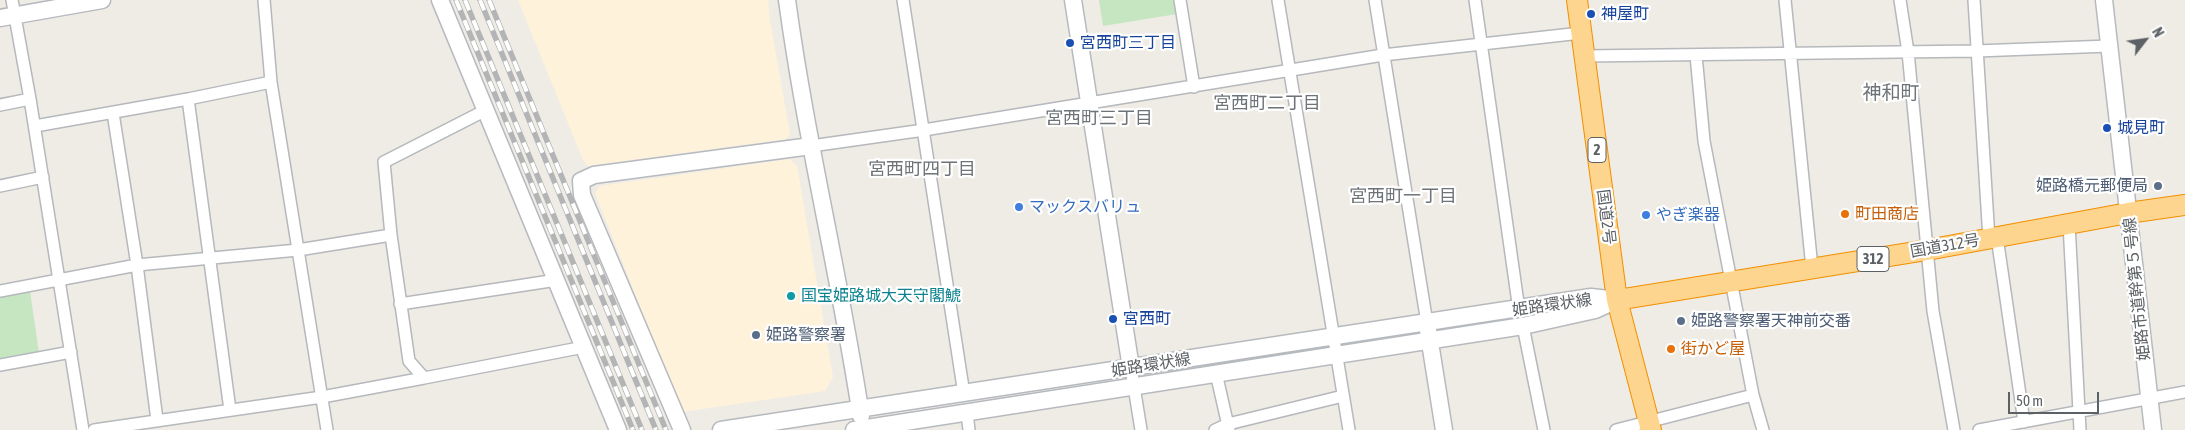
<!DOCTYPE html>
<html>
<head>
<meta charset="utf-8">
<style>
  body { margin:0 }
  #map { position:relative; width:2185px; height:430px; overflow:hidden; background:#efece5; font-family:"Asap Condensed",sans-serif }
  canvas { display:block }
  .north { position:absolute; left:2120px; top:15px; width:50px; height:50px; -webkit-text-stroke:4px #fff; paint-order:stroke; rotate:60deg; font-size:14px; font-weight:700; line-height:20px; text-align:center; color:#5c6165 }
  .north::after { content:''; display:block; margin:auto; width:18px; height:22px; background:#5c6165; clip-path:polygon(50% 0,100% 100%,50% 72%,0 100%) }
  .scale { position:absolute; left:2008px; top:392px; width:91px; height:22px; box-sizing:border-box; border:2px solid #5c6165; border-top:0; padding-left:6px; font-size:15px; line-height:18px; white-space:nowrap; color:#5c6165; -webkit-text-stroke:4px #fff; paint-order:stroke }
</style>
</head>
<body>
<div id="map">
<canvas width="2185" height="430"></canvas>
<div class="north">N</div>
<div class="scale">50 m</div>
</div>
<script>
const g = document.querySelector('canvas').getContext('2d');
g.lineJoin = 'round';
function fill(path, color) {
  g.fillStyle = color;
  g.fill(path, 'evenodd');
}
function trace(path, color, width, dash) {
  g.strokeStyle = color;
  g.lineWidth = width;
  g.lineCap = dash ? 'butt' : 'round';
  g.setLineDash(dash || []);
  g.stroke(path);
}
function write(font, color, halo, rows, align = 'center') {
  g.font = font + ' "Asap Condensed","Noto Sans JP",sans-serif';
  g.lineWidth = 4.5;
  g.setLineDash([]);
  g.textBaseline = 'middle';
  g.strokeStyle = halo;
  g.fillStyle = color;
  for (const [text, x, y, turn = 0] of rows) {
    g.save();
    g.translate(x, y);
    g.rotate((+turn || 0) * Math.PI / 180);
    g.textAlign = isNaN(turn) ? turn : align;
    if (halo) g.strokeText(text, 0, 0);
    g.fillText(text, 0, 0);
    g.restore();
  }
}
fill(new Path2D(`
  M518,0h250l2,20 20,114 -4,5 -198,27 -5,-6z
  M790,159l7,7 36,211 -8,14 -143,21 -87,-219 5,-7z`), '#fef2db');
fill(new Path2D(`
  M1099,0h75l3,14 -74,12z
  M30,291l9,62 -39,7v-64z`), '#c5e6c1');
const street = new Path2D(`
  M12,0l18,99 53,331
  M264,0l7,82 56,348
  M903,0l61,394
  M1180,0l14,87
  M1278,0l71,430
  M1375,0l52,323
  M1475,0l44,310
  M1785,0l27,268
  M1900,0l8,52 25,259 21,119
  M1974,0l15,239
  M1696,55l8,86 49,254 10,35
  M1585,56l391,-5 133,-5
  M188,99l42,311
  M0,105l30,-6
  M113,113l24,152 20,155
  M35,126l153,-27 83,-17
  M811,146l113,-16 459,-75 198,-22
  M0,186l43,-9
  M2069,224l11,206
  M391,235l18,126 15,17 160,-31
  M1997,237l27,185
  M0,291l137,-26 161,-15 93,-15 -7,-73 102,-52
  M400,304l157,-24
  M1523,326l21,104
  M0,365l71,-13
  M1131,368l10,62
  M1216,373l13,57
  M967,413l2,17
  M94,430l228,-33 102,-19
  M1215,430l13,-6 115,-28
  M1616,430l137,-35
  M1979,430l206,-38`);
const secondary = new Path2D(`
  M440,0l178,430
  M787,0c19,140 53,277 74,416
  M1073,0l58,368
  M2104,0l49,430
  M0,18l102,-18
  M1428,330l16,100
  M682,430l-100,-235 -1,-14 13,-6 217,-29
  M721,430l870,-133 26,3
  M854,430l669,-104 72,-16 20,-9`);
const highway = new Path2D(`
  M1577,0l40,300 34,130
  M1617,300l310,-50 201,-37 57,-8`);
trace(street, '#b5b8bc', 14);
trace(secondary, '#b6babf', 19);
trace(highway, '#f38f00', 22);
trace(street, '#fff', 11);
trace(secondary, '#fff', 16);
trace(highway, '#fdd58e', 20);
const rail = new Path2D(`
  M456,0l177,430
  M465,0l177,430
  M480,0l176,430
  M489,0l177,430`);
trace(rail, '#b3b4b5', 5.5);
trace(rail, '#fff', 4, [11]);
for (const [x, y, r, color] of [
  [1591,14,5,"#1a4fb4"],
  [1070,43,5,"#1a4fb4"],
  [2107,128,5,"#1a4fb4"],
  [2158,186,5,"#5c6f8a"],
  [1019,207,5,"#3f7fe0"],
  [1845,214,5,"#e8710a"],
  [1646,215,5,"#3f7fe0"],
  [791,296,5,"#0f9aa8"],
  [1113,319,5,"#1a4fb4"],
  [1681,321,5,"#5c6f8a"],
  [756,335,5,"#5c6f8a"],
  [1671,349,5,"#e8710a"]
]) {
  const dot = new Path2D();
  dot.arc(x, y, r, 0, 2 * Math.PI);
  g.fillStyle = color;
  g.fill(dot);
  trace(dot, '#fff', 2);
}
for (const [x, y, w] of [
  [1597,150,18],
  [1873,259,32]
]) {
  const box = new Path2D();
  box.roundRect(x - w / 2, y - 12.5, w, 25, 4);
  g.fillStyle = '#fff';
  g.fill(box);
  trace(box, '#5c6165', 1);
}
write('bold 15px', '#5c6165', null, [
  ["2",1597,150],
  ["312",1873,259]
]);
write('16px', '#164399', '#fff', [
  ["神屋町",1601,14],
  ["宮西町三丁目",1080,43],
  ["城見町",2117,128],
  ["宮西町",1123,319]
], 'left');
write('16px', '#4e5e75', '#fff', [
  ["姫路橋元郵便局",2148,186,"right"],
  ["姫路警察署天神前交番",1691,321],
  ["姫路警察署",766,335]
], 'left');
write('16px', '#366cbe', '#fff', [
  ["マックスバリュ",1029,207],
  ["やぎ楽器",1656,215]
], 'left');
write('16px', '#c56008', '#fff', [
  ["町田商店",1855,214],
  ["街かど屋",1681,349]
], 'left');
write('16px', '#5c6165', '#fff', [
  ["国道2号",1606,217,83],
  ["国道312号",1945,246,-10],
  ["姫路市道幹第５号線",2137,289,-96],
  ["姫路環状線",1552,305,-8],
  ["姫路環状線",1151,365,-9]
]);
write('16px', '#0d838f', '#fff', [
  ["国宝姫路城大天守閣鯱",801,296]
], 'left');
write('18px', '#6d7377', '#fff', [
  ["宮西町二丁目",1267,103],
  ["宮西町三丁目",1099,118],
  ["宮西町四丁目",922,169],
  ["宮西町一丁目",1403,196]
]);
write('19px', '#6d7377', '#fff', [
  ["神和町",1891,93]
]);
</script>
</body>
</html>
